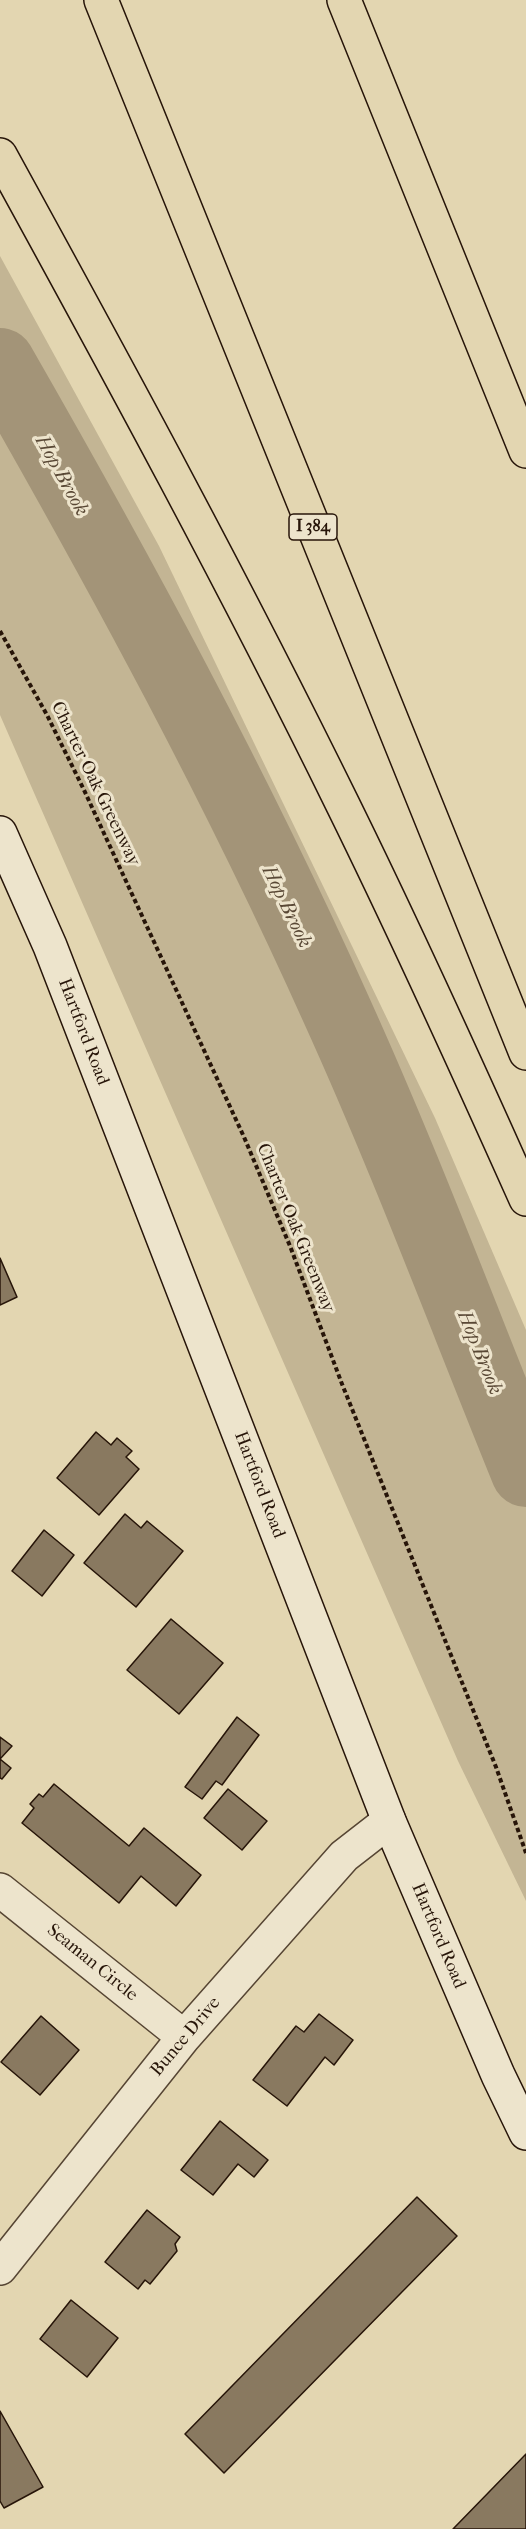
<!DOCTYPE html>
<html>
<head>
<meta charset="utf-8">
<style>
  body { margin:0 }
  canvas { display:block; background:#e3d6b1 }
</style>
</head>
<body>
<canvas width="526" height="2529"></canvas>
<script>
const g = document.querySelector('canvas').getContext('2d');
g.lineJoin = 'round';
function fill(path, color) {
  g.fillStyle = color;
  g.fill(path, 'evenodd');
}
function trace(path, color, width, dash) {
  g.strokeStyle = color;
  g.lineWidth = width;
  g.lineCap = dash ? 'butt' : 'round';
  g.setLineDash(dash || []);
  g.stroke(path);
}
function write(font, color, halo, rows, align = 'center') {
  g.font = font + ' "IM FELL French Canon",serif';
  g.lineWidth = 6;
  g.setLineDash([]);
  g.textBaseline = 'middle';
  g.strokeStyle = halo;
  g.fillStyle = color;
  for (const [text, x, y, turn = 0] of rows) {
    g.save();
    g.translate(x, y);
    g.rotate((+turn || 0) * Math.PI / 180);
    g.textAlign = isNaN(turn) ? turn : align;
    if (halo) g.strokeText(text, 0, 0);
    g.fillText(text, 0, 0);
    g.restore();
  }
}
fill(new Path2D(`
  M0,256l159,290 276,572 91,212v571l-68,-140 -458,-1046z`), '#c3b594');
trace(new Path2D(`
  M0,363c121,211 237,425 336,646 69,152 127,308 190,463`), '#a39478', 70);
const building = new Path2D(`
  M0,1258l17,39 -17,8z
  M96,1432l15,13 6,-7 15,13 -6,6 13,12 -40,46 -42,-37z
  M125,1514l16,14 6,-7 36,30 -47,56 -52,-44z
  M44,1530l30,25 -32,41 -30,-25z
  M171,1619l52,44 -44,51 -52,-44z
  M237,1717l22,18 -37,50 -6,-4 -14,18 -17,-12z
  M0,1737l12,9 -12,13 11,9 -9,11 -2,-1z
  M54,1784l75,62 15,-18 57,47 -25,31 -35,-30 -22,27 -97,-80 12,-15 -4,-4 9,-10 4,3z
  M228,1789l39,32 -25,29 -38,-32z
  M319,2014l34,26 -19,25 -9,-8 -38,49 -34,-26 43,-54 8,6z
  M41,2016l38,34 -39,45 -39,-33z
  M220,2121l48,39 -14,17 -16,-13 -25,31 -32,-25z
  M417,2197l40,39 -233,237 -39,-39z
  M147,2210l33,27 -5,7 2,7 -27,33 -5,-4 -7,9 -33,-27z
  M71,2300l47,38 -31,39 -47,-38z
  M0,2411l43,76 -39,21 -4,-7z
  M526,2454v75h-73z`);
fill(building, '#897960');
trace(building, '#271509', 1.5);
const minor = new Path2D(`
  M0,1890l184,147
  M0,2268l184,-231 160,-181 45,-35`);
const secondary = new Path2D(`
  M0,833l50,113 339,875 109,254 28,58`);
const motorway = new Path2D(`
  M101,0l425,1053
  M344,0l182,451
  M0,155c118,215 235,430 343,650 64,130 124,262 183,394`);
trace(minor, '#564533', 36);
trace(secondary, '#271509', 36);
trace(motorway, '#271509', 36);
trace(new Path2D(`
  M0,631l47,84 37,75 160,347 46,109 52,138 154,383 30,86`), '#271509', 4, [4.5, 3]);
trace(minor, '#ede4cc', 33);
trace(secondary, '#ede4cc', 33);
trace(motorway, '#e3d6b1', 33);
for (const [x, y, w] of [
  [313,527,48]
]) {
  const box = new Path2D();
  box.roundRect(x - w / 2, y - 13, w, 26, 4.5);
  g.fillStyle = '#ede4cc';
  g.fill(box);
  trace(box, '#271509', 1.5);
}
write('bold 16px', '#271509', null, [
  ["I 384",313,527]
]);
write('18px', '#271509', '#ede4cc', [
  ["Charter Oak Greenway",95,784,64],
  ["Hartford Road",83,1032,69],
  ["Charter Oak Greenway",295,1228,68],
  ["Hartford Road",259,1485,69],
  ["Hartford Road",438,1936,67],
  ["Seaman Circle",92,1963,39],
  ["Bunce Drive",186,2037,-50]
]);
write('italic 20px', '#594835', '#ede4cc', [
  ["Hop Brook",61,476,61],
  ["Hop Brook",286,907,64],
  ["Hop Brook",479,1353,68]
]);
</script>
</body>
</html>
